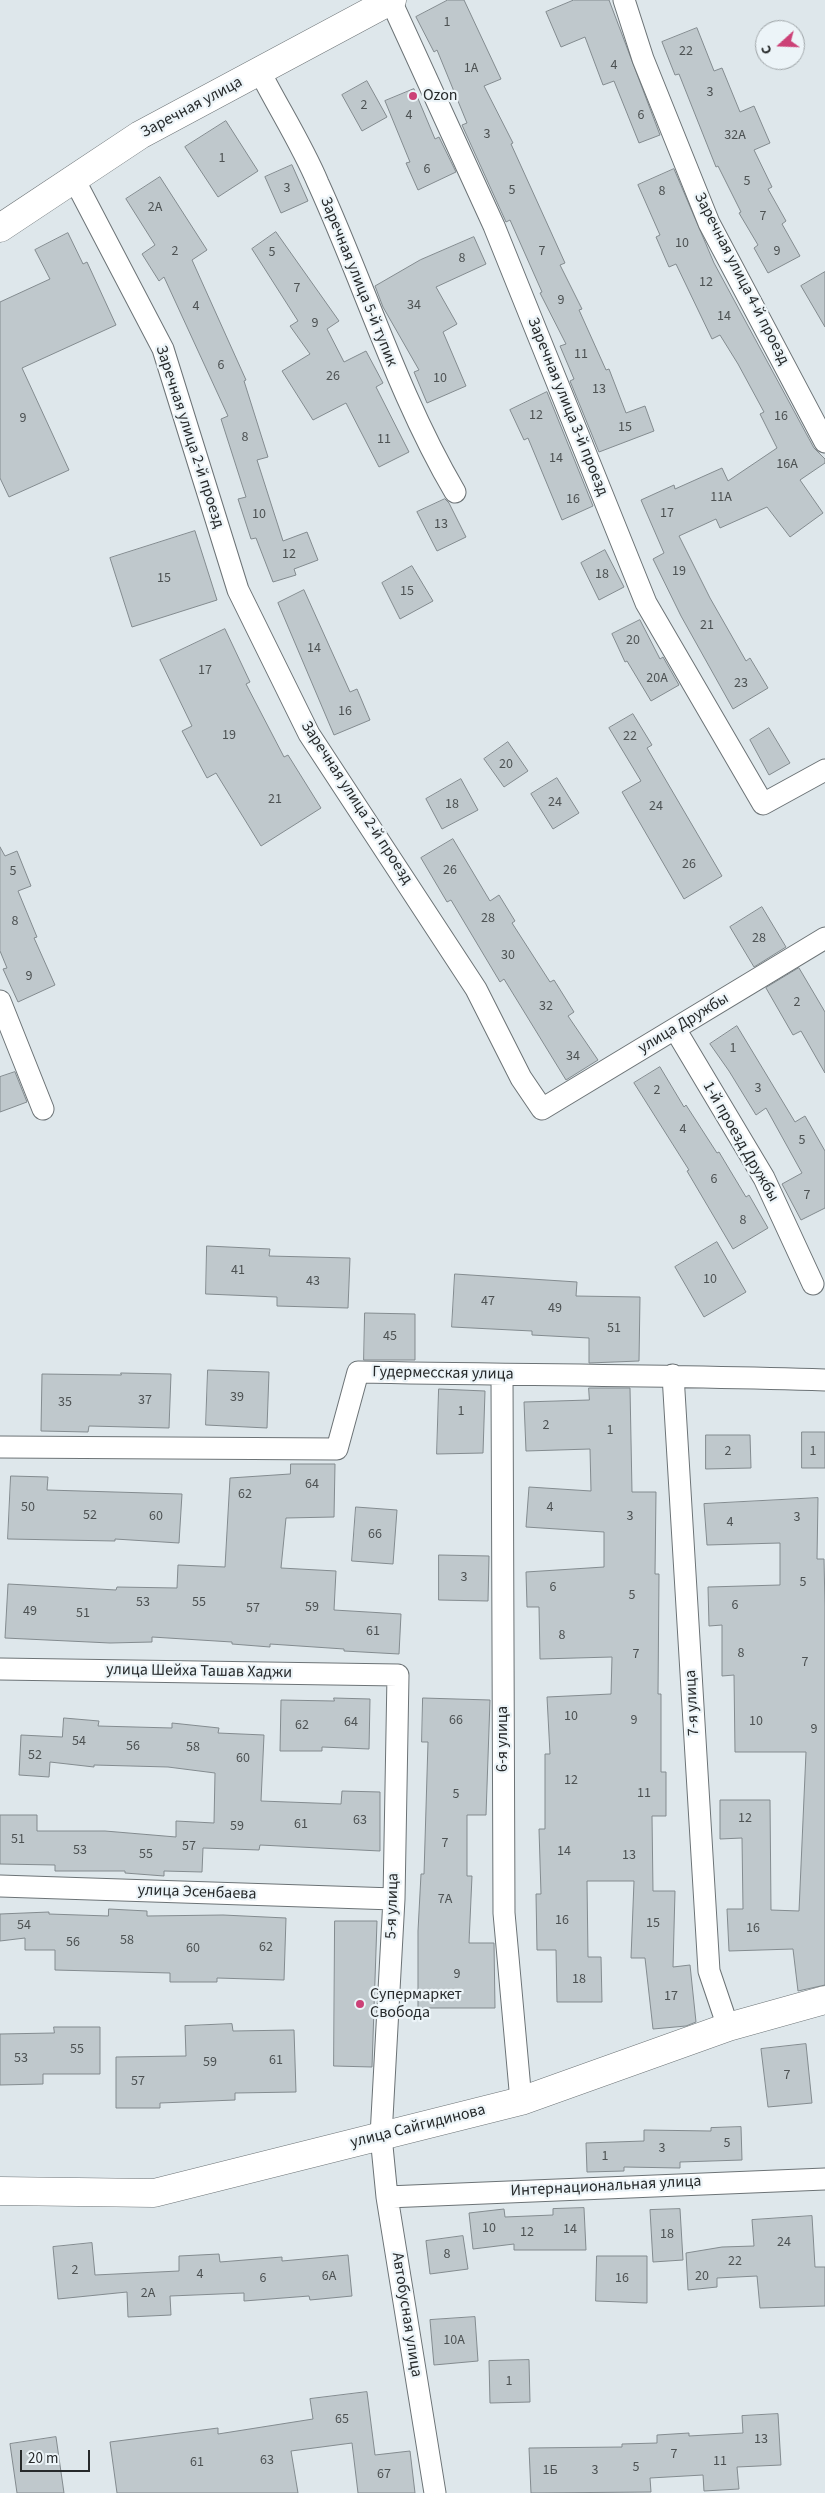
<!DOCTYPE html>
<html>
<head>
<meta charset="utf-8">
<style>
  body { margin:0 }
  #map { position:relative; width:825px; height:2493px; overflow:hidden; background:#dee7eb; font-family:"Source Sans 3",sans-serif }
  canvas { display:block }
  .north { position:absolute; left:755px; top:20px; width:50px; height:50px; box-sizing:border-box; background:#ecf4f8; border:1px solid #9da3a6; border-radius:50%; rotate:250deg; font-size:14px; font-weight:700; line-height:20px; text-align:center; color:#272a2b }
  .north::after { content:''; display:block; margin:auto; width:18px; height:22px; background:#cc4177; clip-path:polygon(50% 0,100% 100%,50% 72%,0 100%) }
  .scale { position:absolute; left:20px; top:2450px; width:70px; height:22px; box-sizing:border-box; border:2px solid #272a2b; border-top:0; padding-left:6px; font-size:15px; line-height:18px; white-space:nowrap; color:#272a2b; -webkit-text-stroke:4px #ecf4f8; paint-order:stroke }
</style>
</head>
<body>
<div id="map">
<canvas width="825" height="2493"></canvas>
<div class="north">С</div>
<div class="scale">20 m</div>
</div>
<script>
const g = document.querySelector('canvas').getContext('2d');
g.lineJoin = 'round';
function fill(path, color) {
  g.fillStyle = color;
  g.fill(path, 'evenodd');
}
function trace(path, color, width, dash) {
  g.strokeStyle = color;
  g.lineWidth = width;
  g.lineCap = dash ? 'butt' : 'round';
  g.setLineDash(dash || []);
  g.stroke(path);
}
function write(font, color, halo, rows, align = 'center') {
  g.font = font + ' "Source Sans 3",sans-serif';
  g.lineWidth = 4.5;
  g.setLineDash([]);
  g.textBaseline = 'middle';
  g.strokeStyle = halo;
  g.fillStyle = color;
  for (const [text, x, y, turn = 0] of rows) {
    g.save();
    g.translate(x, y);
    g.rotate((+turn || 0) * Math.PI / 180);
    g.textAlign = isNaN(turn) ? turn : align;
    if (halo) g.strokeText(text, 0, 0);
    g.fillText(text, 0, 0);
    g.restore();
  }
}
const building = new Path2D(`
  M448,0h16l37,79 -17,7 29,57 -2,1 54,119 -5,2 22,44 -3,1 27,60 3,-1 17,44 19,-7 9,25 -55,21 -29,-71 4,-2 -14,-33 6,-2 -26,-51 2,-1 -32,-72 -4,2 -44,-97 5,-2 -30,-73 -3,2 -18,-35z
  M574,0h35l51,135 -21,8 -25,-62 -11,4 -18,-48 -24,10 -15,-35z
  M697,28l17,43 8,-3 18,44 14,-6 16,37 -16,7 18,37 -4,2 18,32 -4,3 18,32 -32,17 -14,-25 4,-3 -19,-32 2,-1 -23,-46 -2,1 -37,-93 -4,1 -13,-33z
  M367,81l20,36 -25,14 -20,-36z
  M414,89l21,50 4,-2 17,35 -38,18 -12,-27 4,-1 -25,-61z
  M226,121l32,50 -40,26 -33,-50z
  M292,165l16,36 -27,12 -16,-36z
  M674,169l40,94 100,185 11,11v4l-25,17 23,33 -33,24 -23,-30 -47,21 -4,-9 -37,17 31,62 36,63 4,-3 18,30 -35,21 -52,-93 -28,-57 11,-6 -23,-53 33,-15 1,4 47,-21 6,13 49,-33 -17,-34 4,-2 -26,-48 -18,-29 -8,4 -36,-75 -7,3 -13,-30 4,-2 -22,-50z
  M160,177l47,73 -15,10 54,120 -2,1 24,76 -11,3 26,81 24,-9 11,28 -24,9 2,6 -23,7 -17,-44 -5,1 -13,-40 8,-2 -25,-78 7,-3 -64,-139 -5,4 -17,-27 13,-9 -29,-46z
  M276,232l63,89 -12,8 17,33 22,-11 17,32 -7,4 33,65 -30,15 -33,-64 -33,17 -31,-49 28,-17 -20,-28 8,-5 -46,-72z
  M68,233l15,31 4,-2 29,63 -94,43 47,102 -60,27 -9,-19v-176l50,-23 -15,-29z
  M474,237l12,27 -50,23 21,37 -14,8 23,54 -39,17 -13,-31 5,-2 -36,-63 -8,-21 45,-26z
  M825,272v55l-24,-41z
  M547,392l46,114 -31,14 -34,-82 -4,2 -14,-30z
  M445,499l4,4 17,34 -29,14 -20,-39z
  M195,531l22,69 -85,27 -22,-69z
  M605,550l19,37 -25,13 -18,-37z
  M412,566l21,35 -33,18 -18,-36z
  M304,590l46,102 7,-3 13,31 -36,15 -56,-132z
  M640,620l20,39 3,-2 16,28 -28,16 -24,-40 -2,1 -13,-28z
  M225,629l25,53 -4,2 38,73 4,-2 33,53 -60,38 -45,-73 -9,5 -25,-47 10,-5 -32,-66z
  M633,714l19,31 -5,3 75,128 -38,23 -62,-107 19,-11 -32,-53z
  M769,728l21,35 -21,12 -19,-35z
  M508,742l20,29 -24,16 -20,-28z
  M557,778l22,35 -26,16 -22,-35z
  M461,779l17,31 -36,19 -16,-30z
  M453,839l37,62 9,-6 16,26 -3,2 38,59 4,-2 20,32 -6,4 30,44 -32,20 -62,-101 -4,3 -49,-82 -4,2 -26,-44z
  M0,847l5,9 12,-5 14,35 -13,5 19,46 -3,1 21,47 -37,17 -15,-33 4,-1 -7,-17z
  M762,907l24,40 -32,20 -24,-40z
  M799,968l26,44v61l-24,-42 -8,4 -27,-47z
  M737,1026l58,96 10,-6 20,35v57l-24,12 -19,-36 20,-11 -36,-65 -10,7 -27,-44 -19,-27z
  M660,1067l24,40 2,-2 31,48 2,-1 27,45 3,-2 19,33 -35,21 -46,-78 2,-1 -55,-87z
  M15,1072l12,30 -27,10v-35z
  M717,1242l29,50 -42,25 -29,-50z
  M207,1246l63,3 -1,7 81,2 -2,50 -71,-2v-9l-71,-3z
  M455,1274l122,8 -1,14 64,1 -1,64 -50,2v-25l-57,-3v-4l-80,-4z
  M365,1313l50,1v46h-51z
  M208,1370l61,2 -2,56 -61,-3z
  M121,1373l50,1 -2,54 -80,-2 -1,6 -47,-1 1,-57 79,1z
  M589,1388h41l2,104h24l-1,82h4l-1,120h3v78h5v44h-14l1,75h22l-2,76 17,-2 6,57 -10,4 -33,3 -8,-71h-14l3,-77h-47l1,76h13l1,45h-45l-1,-52h-19l-1,-56h5l-2,-65h6v-75h5l-3,-57 64,-3 1,-37 -72,2 -1,-52h-12l-1,-35 78,-5v-35l-78,-5 3,-40 62,4 -1,-42 -64,2 -2,-49 65,-2z
  M439,1389l46,2 -2,62 -46,1z
  M802,1432h23v36h-23z
  M706,1435h44l1,33 -45,1z
  M291,1464h44l-1,53 -48,1 -5,50 55,3 -2,39 67,4 -2,40 -55,-3v-2l-74,-5v3l-38,-3v-2l-80,-5v5l-42,1 -105,-5 3,-54 108,6 1,-3 60,1 1,-23 47,2 5,-89 60,-4z
  M11,1476l37,1 -1,13 135,4 -3,49 -64,-4v2l-107,-2z
  M818,1498l-1,61h7l1,48v378l-27,6 -5,-42 -64,2 -2,-42h16l-1,-71 -22,1v-39h50l1,110 28,1 7,-159h-71l-1,-77 -12,1v-51l-13,1 -1,-39 72,-2v-42l-73,2 -3,-41z
  M356,1507l41,3 -4,54 -41,-3z
  M439,1555l50,1 -1,45 -49,-1z
  M334,1698l36,1 -1,50 -47,-2v4h-42l1,-51 53,1z
  M423,1698l67,2 -4,115h-19v61h5l-3,67h25l1,65h-77v-77l3,-57h3l4,-132h-6z
  M64,1718l35,3 -1,5 74,2v-5l47,5 -1,5 46,2 -3,66 80,3 1,-13 38,1v59l-120,-6 -1,5 -56,-2 -1,24 -38,-1v5l-39,-3v-2h-70v-6l-55,-1v-49h37v16h68l71,6v-16l38,2 1,-50 -47,-6 -74,-2v2l-44,-5 -1,15 -30,-2 2,-40 41,2z
  M109,1909l38,2v5l76,-1 63,3 -2,62 -67,-2v4h-47v-9l-115,-3v-20h-30v-12l-25,3v-27l49,-2v2l59,2z
  M335,1921h42l-5,146 -38,-1z
  M232,2024l1,7 61,-1 2,62 -61,1v7l-75,3v5h-44v-51l70,-1 -1,-30z
  M54,2027h46v47h-57v10l-43,1v-51l54,-1z
  M806,2044l6,59 -44,4 -7,-58z
  M741,2127l1,33 -62,2v6l-56,-1v4l-37,1 -1,-29 58,-2v-11l67,1v-3z
  M584,2208l2,42h-72v-6l-41,5 -4,-36 35,-4 1,8 48,-2v-6z
  M680,2209l3,51 -30,2 -3,-52z
  M812,2216l3,51h10v39l-65,2 -3,-32 -40,2v9l-29,3 -2,-37 36,-6 32,-1 -2,-26z
  M463,2236l5,33 -38,5 -4,-33z
  M92,2243l3,32 84,-4v-15l40,-2 1,8 62,-5v4l66,-6 4,41 -42,4 -1,-4 -65,5v-8l-74,3 1,19 -43,2 -1,-25 -69,7 -5,-52z
  M597,2256h50v47l-51,-2z
  M475,2317l3,44 -44,4 -4,-45z
  M529,2360l1,42 -40,1 -1,-42z
  M367,2392l8,63 35,-4 5,42h-57l-6,-50 -61,8 7,42h-181l-7,-51 108,-14v6l95,-15 -3,-20z
  M778,2414l3,51 -44,2 2,22 -35,2 -1,-16 -53,3 1,14 -120,1 -2,-45 93,-1v-3l35,-1v-8l32,-2v3l54,-3 -1,-17z
  M56,2437l8,56h-47l-7,-49z`);
fill(building, '#bfc8cc');
trace(building, '#838b8f', 1);
const street = new Path2D(`
  M624,0l19,59 66,164 116,219
  M391,1l103,225 152,377 117,201 62,-34
  M260,72c19,37 42,73 58,111 47,103 80,212 137,309
  M74,179l89,170 75,241 71,144 167,255 45,89 21,31 283,-171
  M0,1001l43,108
  M675,1029l89,149 49,106
  M502,1375l2,538 17,188
  M673,1375l36,596 19,56
  M0,1447l337,2 21,-77c155,3 311,3 467,8
  M0,1669l398,6 -4,224 -13,237 6,61 48,296
  M0,1886l394,13
  M387,2197l438,-18`);
const secondary = new Path2D(`
  M0,228l140,-93 252,-135`);
const primary = new Path2D(`
  M0,2191l154,2 367,-92 207,-74 97,-27`);
trace(street, '#6c7376', 23);
trace(secondary, '#6c7376', 29);
trace(primary, '#6c7376', 29);
trace(street, '#fff', 21);
trace(secondary, '#fff', 28);
trace(primary, '#fff', 28);
for (const [x, y, r, color] of [
  [413,96,5,"#cc4177"],
  [360,2004,5,"#cc4177"]
]) {
  const dot = new Path2D();
  dot.arc(x, y, r, 0, 2 * Math.PI);
  g.fillStyle = color;
  g.fill(dot);
  trace(dot, '#ecf4f8', 2);
}
write('14px', '#4d5253', null, [
  ["1",447,23],
  ["22",686,52],
  ["4",614,66],
  ["1А",471,69],
  ["3",710,93],
  ["2",364,106],
  ["4",409,116],
  ["6",641,116],
  ["3",487,135],
  ["32А",735,136],
  ["1",222,159],
  ["6",427,170],
  ["5",747,182],
  ["3",287,189],
  ["5",512,191],
  ["8",662,192],
  ["2А",155,208],
  ["7",763,217],
  ["10",682,244],
  ["2",175,252],
  ["7",542,252],
  ["9",777,252],
  ["5",272,253],
  ["8",462,259],
  ["12",706,283],
  ["7",297,289],
  ["9",561,301],
  ["34",414,306],
  ["4",196,307],
  ["14",724,317],
  ["9",315,324],
  ["11",581,355],
  ["6",221,366],
  ["26",333,377],
  ["10",440,379],
  ["13",599,390],
  ["12",536,416],
  ["16",781,417],
  ["9",23,419],
  ["15",625,428],
  ["8",245,438],
  ["11",384,440],
  ["14",556,459],
  ["16А",787,465],
  ["11А",721,498],
  ["16",573,500],
  ["17",667,514],
  ["10",259,515],
  ["13",441,525],
  ["12",289,555],
  ["19",679,572],
  ["18",602,575],
  ["15",164,579],
  ["15",407,592],
  ["21",707,626],
  ["20",633,641],
  ["14",314,649],
  ["17",205,671],
  ["20А",657,679],
  ["23",741,684],
  ["16",345,712],
  ["19",229,736],
  ["22",630,737],
  ["20",506,765],
  ["21",275,800],
  ["24",555,803],
  ["18",452,805],
  ["24",656,807],
  ["26",689,865],
  ["26",450,871],
  ["5",13,872],
  ["28",488,919],
  ["8",15,922],
  ["28",759,939],
  ["30",508,956],
  ["9",29,977],
  ["2",797,1003],
  ["32",546,1007],
  ["1",733,1049],
  ["34",573,1057],
  ["3",758,1089],
  ["2",657,1091],
  ["4",683,1130],
  ["5",802,1141],
  ["6",714,1180],
  ["7",807,1196],
  ["8",743,1221],
  ["41",238,1271],
  ["10",710,1280],
  ["43",313,1282],
  ["47",488,1302],
  ["49",555,1309],
  ["51",614,1329],
  ["45",390,1337],
  ["39",237,1398],
  ["37",145,1401],
  ["35",65,1403],
  ["1",461,1412],
  ["2",546,1426],
  ["1",610,1431],
  ["2",728,1452],
  ["1",813,1452],
  ["64",312,1485],
  ["62",245,1495],
  ["50",28,1508],
  ["4",550,1508],
  ["52",90,1516],
  ["60",156,1517],
  ["3",630,1517],
  ["3",797,1518],
  ["4",730,1523],
  ["66",375,1535],
  ["3",464,1578],
  ["5",803,1583],
  ["6",553,1588],
  ["5",632,1596],
  ["53",143,1603],
  ["55",199,1603],
  ["6",735,1606],
  ["59",312,1608],
  ["57",253,1609],
  ["49",30,1612],
  ["51",83,1614],
  ["61",373,1632],
  ["8",562,1636],
  ["8",741,1654],
  ["7",636,1655],
  ["7",805,1663],
  ["10",571,1717],
  ["66",456,1721],
  ["9",634,1721],
  ["10",756,1722],
  ["64",351,1723],
  ["62",302,1726],
  ["9",814,1730],
  ["54",79,1742],
  ["56",133,1747],
  ["58",193,1748],
  ["52",35,1756],
  ["60",243,1759],
  ["12",571,1781],
  ["11",644,1794],
  ["5",456,1795],
  ["12",745,1819],
  ["63",360,1821],
  ["61",301,1825],
  ["59",237,1827],
  ["51",18,1840],
  ["7",445,1844],
  ["57",189,1847],
  ["53",80,1851],
  ["14",564,1852],
  ["55",146,1855],
  ["13",629,1856],
  ["7А",445,1900],
  ["16",562,1921],
  ["15",653,1924],
  ["54",24,1926],
  ["16",753,1929],
  ["58",127,1941],
  ["56",73,1943],
  ["62",266,1948],
  ["60",193,1949],
  ["9",457,1975],
  ["18",579,1980],
  ["17",671,1997],
  ["55",77,2050],
  ["53",21,2059],
  ["61",276,2061],
  ["59",210,2063],
  ["7",787,2076],
  ["57",138,2082],
  ["5",727,2144],
  ["3",662,2149],
  ["1",605,2157],
  ["10",489,2229],
  ["14",570,2230],
  ["12",527,2233],
  ["18",667,2235],
  ["24",784,2243],
  ["8",447,2255],
  ["22",735,2262],
  ["2",75,2271],
  ["4",200,2275],
  ["6А",329,2277],
  ["20",702,2277],
  ["6",263,2279],
  ["16",622,2279],
  ["2А",148,2294],
  ["10А",454,2341],
  ["1",509,2382],
  ["65",342,2420],
  ["13",761,2440],
  ["7",674,2455],
  ["63",267,2461],
  ["11",720,2462],
  ["61",197,2463],
  ["5",636,2468],
  ["1Б",550,2471],
  ["3",595,2471],
  ["67",384,2475]
]);
write('16px', '#272a2b', '#ecf4f8', [
  ["Ozon",423,96],
  ["Супермаркет",370,1995],
  ["Свобода",370,2013]
], 'left');
write('16px', '#272a2b', '#ecf4f8', [
  ["Заречная улица",192,108,-28],
  ["Заречная улица 4-й проезд",741,279,63],
  ["Заречная улица 5-й тупик",358,282,68],
  ["Заречная улица 3-й проезд",567,407,68],
  ["Заречная улица 2-й проезд",189,437,72],
  ["Заречная улица 2-й проезд",356,803,57],
  ["улица Дружбы",684,1024,-31],
  ["1-й проезд Дружбы",740,1142,60],
  ["Гудермесская улица",443,1374,1],
  ["улица Шейха Ташав Хаджи",199,1672,1],
  ["7-я улица",693,1703,-93],
  ["6-я улица",503,1739,-90],
  ["улица Эсенбаева",197,1893,2],
  ["5-я улица",393,1906,-88],
  ["улица Сайгидинова",418,2127,-14],
  ["Интернациональная улица",606,2187,-3],
  ["Автобусная улица",406,2315,81]
]);
</script>
</body>
</html>
